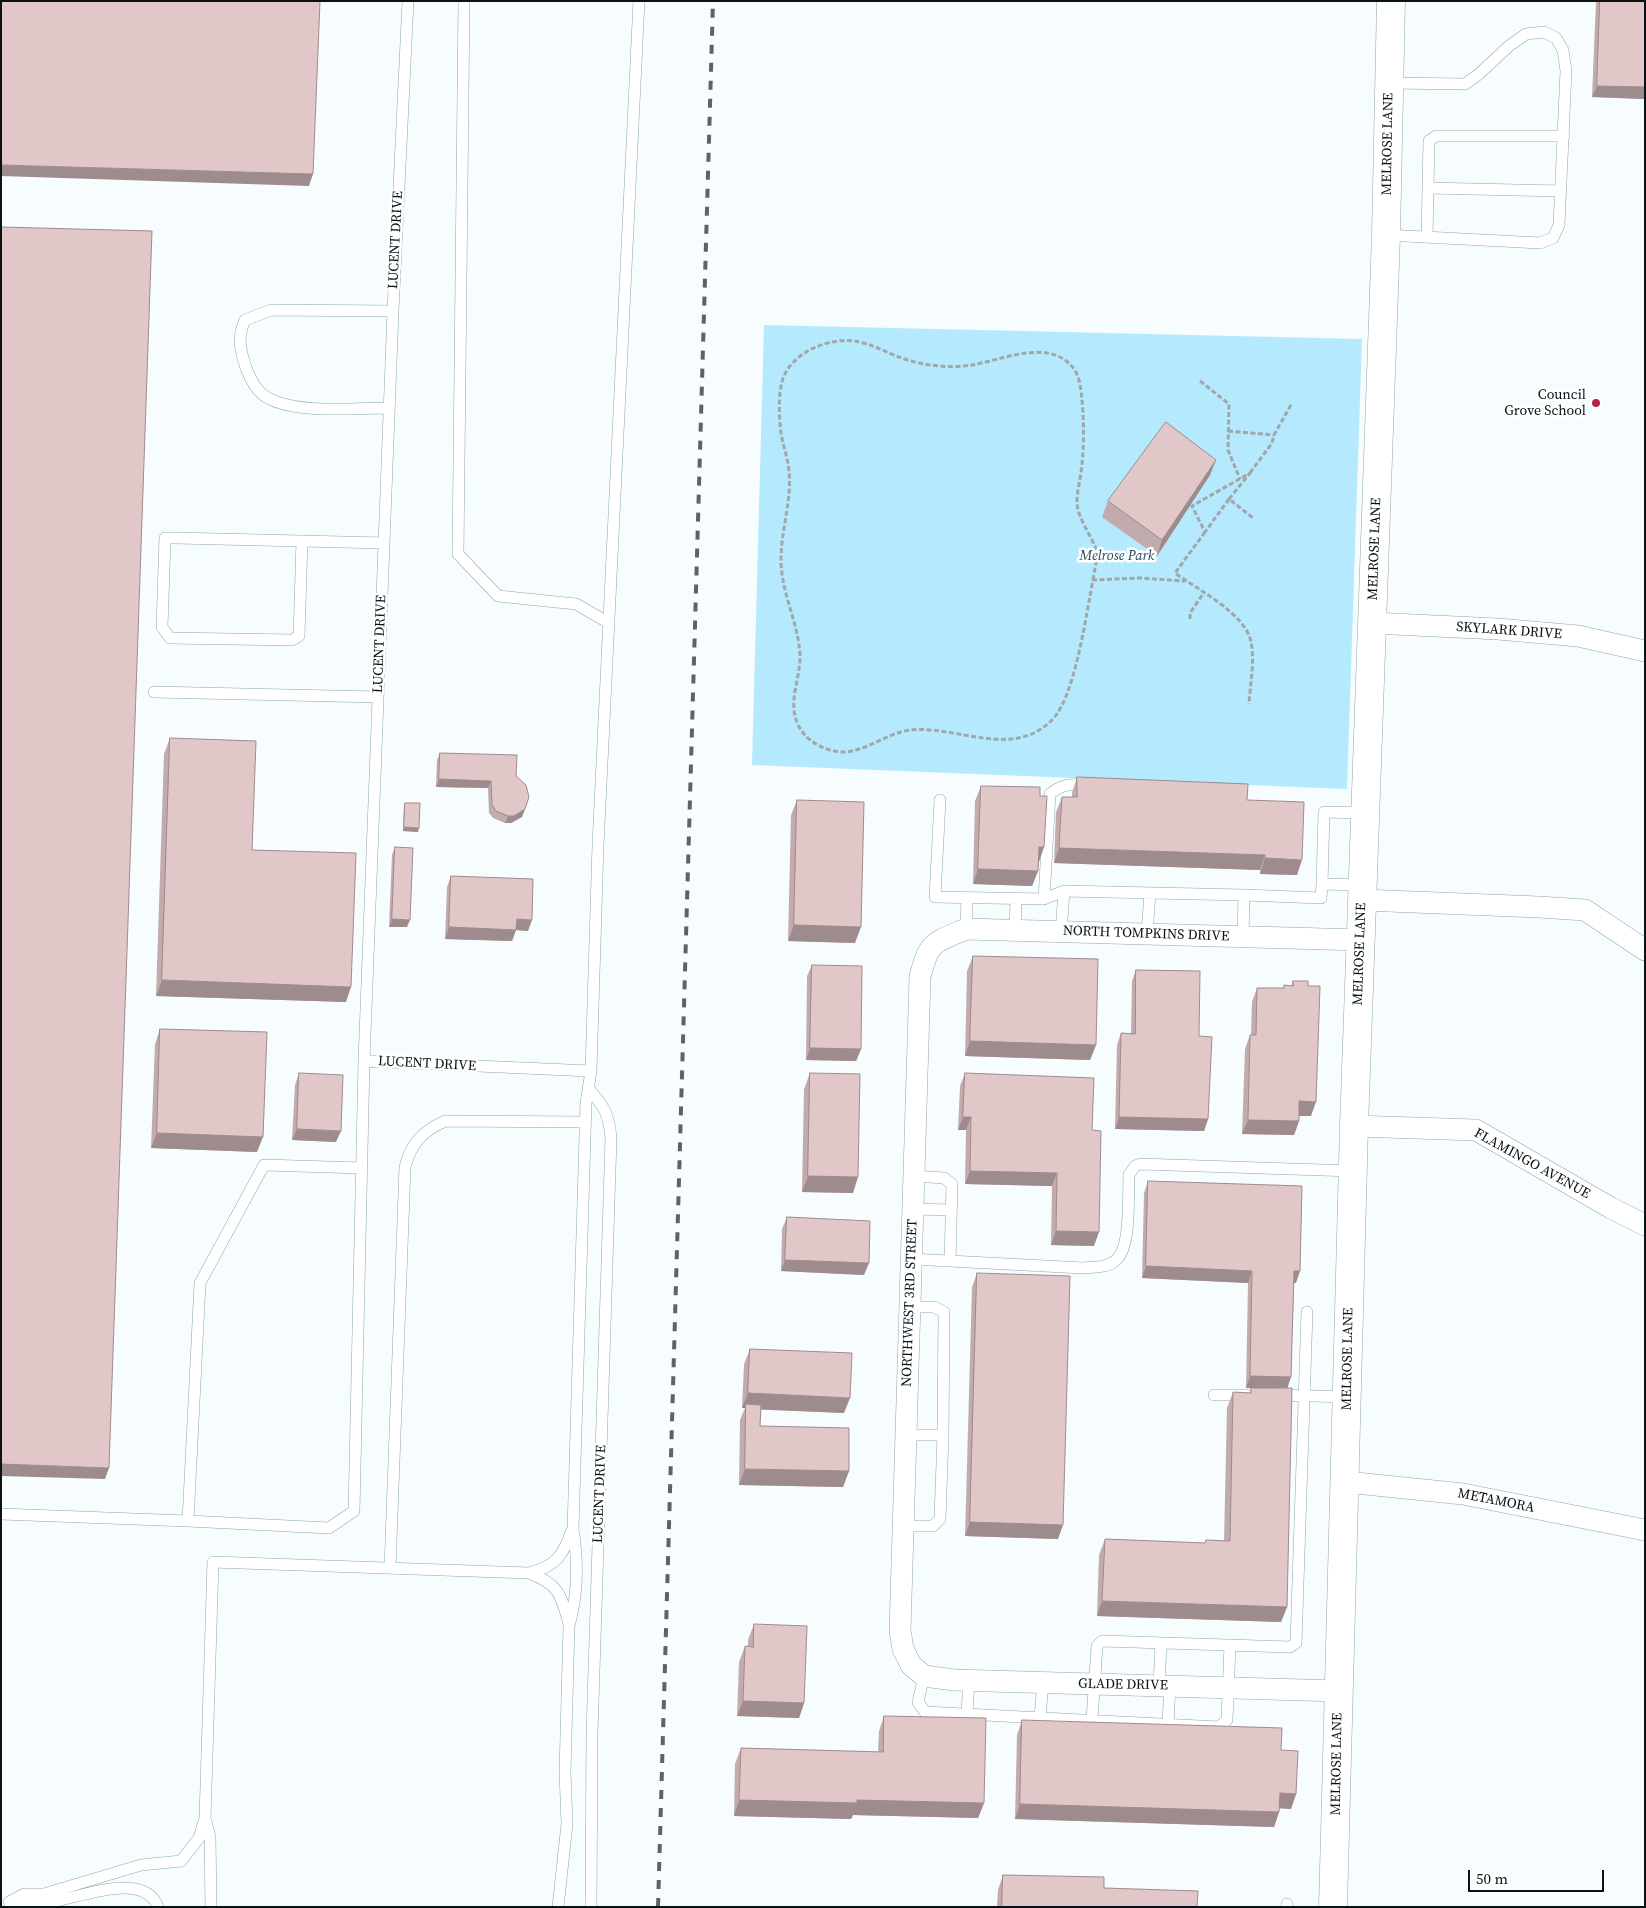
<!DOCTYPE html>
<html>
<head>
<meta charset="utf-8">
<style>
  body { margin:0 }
  #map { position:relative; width:1646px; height:1908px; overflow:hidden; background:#f7fcfe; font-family:"Source Serif 4",serif }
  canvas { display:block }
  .frame { position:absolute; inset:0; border:2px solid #091215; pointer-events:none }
  .scale { position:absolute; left:1468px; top:1870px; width:136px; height:22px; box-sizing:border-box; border:2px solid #091215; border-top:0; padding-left:6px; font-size:15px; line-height:18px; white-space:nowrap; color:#091215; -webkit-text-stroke:4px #fff; paint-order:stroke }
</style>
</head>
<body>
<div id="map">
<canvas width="1646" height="1908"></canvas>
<div class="frame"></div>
<div class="scale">50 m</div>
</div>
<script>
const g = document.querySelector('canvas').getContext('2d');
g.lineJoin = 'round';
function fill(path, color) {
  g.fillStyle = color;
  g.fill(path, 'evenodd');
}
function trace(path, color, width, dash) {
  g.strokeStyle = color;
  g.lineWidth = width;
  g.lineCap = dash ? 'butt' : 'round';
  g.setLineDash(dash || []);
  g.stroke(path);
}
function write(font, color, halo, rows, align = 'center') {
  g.font = font + ' "Source Serif 4",serif';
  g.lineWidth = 5;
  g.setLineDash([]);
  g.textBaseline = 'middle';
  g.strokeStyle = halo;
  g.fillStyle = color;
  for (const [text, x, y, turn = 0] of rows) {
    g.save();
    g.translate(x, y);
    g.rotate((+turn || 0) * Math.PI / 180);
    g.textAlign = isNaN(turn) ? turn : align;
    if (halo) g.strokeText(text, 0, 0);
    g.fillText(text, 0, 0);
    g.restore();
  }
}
fill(new Path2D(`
  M764,325l598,14 -15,450 -595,-24z`), '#b5e9fd');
const lane = new Path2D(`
  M408,1l-15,310 -29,750 227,10
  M464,1l-6,553 40,42 78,8 33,19
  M1428,188l133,3
  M1386,235l154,8 13,-5 6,-13 7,-154 -3,-21 -7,-12 -12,-6 -18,2 -17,12 -30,28 -14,10 -76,-1
  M1427,237l2,-96 7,-5h128
  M389,408c-33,0 -93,6 -121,-10 -12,-6 -17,-19 -22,-30 -6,-19 -9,-30 -1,-48l26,-10 122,1
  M302,541l-3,95 -7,4 -122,-2 -8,-11 3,-89h12l207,5
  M154,692l224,5
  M940,800l-5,97 109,2 20,-8
  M1322,884l2,-72 42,1
  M1044,899l6,-105c13,-11 23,-10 40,-9
  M966,929l1,-31
  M1015,931l1,-32
  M1061,932l3,-41 180,4
  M1147,934l3,-41
  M1243,937l1,-42 77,3 1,-14 41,1
  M588,1088c16,18 21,26 23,50l-19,596 -1,173
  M362,1168l-98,-3 -64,118 -12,238 141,7 25,-17 10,-450
  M914,1176l30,2 8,6 -2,77
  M913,1209l38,1
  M911,1259l172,9c11,-1 26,0 34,-9 14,-13 11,-64 12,-84l6,-9 5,-2 213,7
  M1214,1395h32
  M1277,1395l70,2
  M906,1435h37l1,-123 -10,-5h-24
  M1,1514l187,7
  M903,1526h30l7,-7 3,-84
  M390,1568l15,-401c6,-24 18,-36 40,-46l140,1
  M529,1573c30,11 32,22 40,51
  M924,1676l-6,26 7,10 294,15 8,-7 3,-75
  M1159,1686l2,-43
  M967,1714l2,-34
  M1040,1718l3,-36
  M1092,1720l5,-74 5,-5 188,6 6,-4 11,-331
  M1168,1724l2,-38
  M205,1818l5,19 1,70
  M9,1902l15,-8h20l97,-29 40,-4 18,-23 6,-20 8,-256 316,11c27,-7 34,-17 43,-43
  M10,1902c16,1 31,2 46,-1 27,-5 89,-30 102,6
  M558,1907l9,-83 -2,-52 4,-146c9,-31 9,-66 4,-97l13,-426 5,-32 7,-226 41,-844
  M1287,1907v-3`);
const street = new Path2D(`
  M1372,623l126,6 80,7 67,15
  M1363,900l176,7 46,3 60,40
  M1354,1126l122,4 135,78 34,17
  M1346,1482l117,12 182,36
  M1339,1691l-385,-11 -30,-4 -13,-11 -8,-16 -3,-19 20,-653c9,-36 13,-34 46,-48l395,11`);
const secondary = new Path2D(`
  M1333,1907l21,-781 32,-891 5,-234`);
trace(lane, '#8da5af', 12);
trace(street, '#8da5af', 22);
trace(secondary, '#8da5af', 29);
trace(new Path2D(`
  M1200,381l29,23 -1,46 12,29
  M1228,431l46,4
  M1250,473l22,-30 2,-8 18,-32
  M1229,499l-24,33 -13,-26 58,-33 -21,26 24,19
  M1205,532l-30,41c22,16 71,41 76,69 4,19 -1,43 -2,62
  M1093,580l4,-24 -1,-7c-5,-14 -19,-32 -19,-47 0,-12 4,-25 5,-38 2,-21 2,-42 0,-64 -1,-10 -2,-22 -8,-31 -23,-32 -72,-9 -102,-4 -24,4 -53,0 -76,-9 -12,-5 -23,-11 -36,-14 -27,-7 -71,10 -78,40 -4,16 -3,35 -1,51 2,13 7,25 8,38 3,29 -8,59 -8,89 0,32 17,62 19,94 1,28 -17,54 4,80 9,11 26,18 40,18 23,-1 43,-19 66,-22 48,-5 102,30 142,-10 23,-23 34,-105 41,-140l46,-2 46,3
  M1190,619v-6l13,-19`), '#a0a7a9', 3, [5, 2.5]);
trace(lane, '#fff', 11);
trace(street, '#fff', 21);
trace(secondary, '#fff', 28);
trace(new Path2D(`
  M658,1907l55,-1906`), '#5c6366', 4, [9, 9]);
fill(new Path2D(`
  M1596,1h49v98l-53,-2z
  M1210,475l-53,81 -55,-39 6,-16z
  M170,738l82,112 94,152 -190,-6 8,-242z
  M440,753l76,23 13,21 -7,20 -11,6h-6l-12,-5 -4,-5 -1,-25 -52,-1 1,-27z
  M1077,777l170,23 50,75 -37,-1v-4l-206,-7 2,-51 6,-15h10v-4z
  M981,786l58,76 -1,9 -6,15 -59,-2 2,-83z
  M797,800l58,143 -67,-2 3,-126z
  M405,803l13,29 -15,-1 1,-24z
  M395,847l12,80h-18l3,-72z
  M451,876l77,55 -12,-1 -4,11 -67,-2 2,-52z
  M973,956l123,89 -6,15 -125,-4 2,-85z
  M812,965l49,84 -5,12 -50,-1 1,-84z
  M1136,970l63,66 9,83 -4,12 -89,-2 2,-84 4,-12 10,1 1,-53z
  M1293,981l18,135h-12v5l-5,14 -52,-1 3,-85 5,-14h1l1,-33 5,-14h26l1,-3 7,1z
  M160,1029l97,123 -106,-4 4,-104z
  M299,1073l37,69 -44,-2 3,-55z
  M810,1073l43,120 -51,-1 2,-103z
  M965,1073l127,57 2,116 -43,-1 1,-59 -87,-2 1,-54h-8l2,-44z
  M1148,1181l148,102h-2l-3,94 -4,11v219l-6,15 -184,-6 2,-61 6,-16 100,4 1,-3 18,1 3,-133 6,-16 17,1 1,-5h-5l2,-105 -106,-5 2,-85z
  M787,1217l77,58 -83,-4 1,-42z
  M977,1273l81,266 -93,-3 7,-249z
  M750,1349l94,64 -83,-4 -1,17 89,45 -6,16 -104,-2 1,-65 5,-12h-3l2,-44z
  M754,1624l50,79 -5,15 -62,-2 2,-54 6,-16h3v-6z
  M884,1716l100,87 -6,15 -125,-3 -2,4 -117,-3 1,-52 6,-16 137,4 1,-21z
  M1022,1720l259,30 15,44 -5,15 -12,-1v4l-5,15 -259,-8 2,-84z
  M1003,1875l101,13 93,19h-200l1,-17z`), '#c2abad');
fill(new Path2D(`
  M1597,86l48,1v12l-53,-2z
  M1,165l312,9 -4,12 -308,-10z
  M1216,460l-6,15 -53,81 5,-16z
  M439,779l52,2 -3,7 -52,-1z
  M525,809l-3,8 -11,6h-6l3,-7z
  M404,827l15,1 -1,4 -15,-1z
  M1039,847h5l-5,15h-6z
  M1059,848l206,7 -5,15 -206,-7z
  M1265,858l37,2 -5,15 -37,-1z
  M978,869l60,2 -6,15 -59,-2z
  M392,919l18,1 -3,7h-18z
  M517,919l15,1 -4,11 -12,-1 -4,11 -67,-2 4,-12z
  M794,925l67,2 -6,16 -67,-2z
  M162,980l189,7 -5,15 -190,-6z
  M970,1041l126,4 -6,15 -125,-4z
  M810,1048l51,1 -5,12 -50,-1z
  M1299,1101l17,1 -5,14h-17z
  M963,1117h8l-5,13h-8z
  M1119,1117l89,2 -4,12 -89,-2z
  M1248,1120l51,1 -5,14 -52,-1z
  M297,1129l44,2 -5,11 -44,-2z
  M157,1133l106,4 -6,15 -106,-4z
  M970,1171l87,2 -5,13 -87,-2z
  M808,1176l50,1 -5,16 -51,-1z
  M1056,1231l43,1 -5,14 -43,-1z
  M785,1260l84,3 -5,12 -83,-4z
  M1146,1266l106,5 -4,12 -106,-5z
  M1294,1271h6l-4,12h-6z
  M1250,1376l41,1 -4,12 -41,-1z
  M748,1393l102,5 -6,15 -98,-4v-5l-1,4h-3z
  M1,1464l108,4 -4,11 -104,-3z
  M745,1469l104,2 -6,16 -104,-2z
  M970,1522l93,3 -5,14 -93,-3z
  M1102,1601l185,6 -6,15 -184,-6z
  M743,1701l61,2 -5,15 -62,-2z
  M1280,1793l16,1 -5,15 -17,-1z
  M739,1800h118l127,3 -6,15 -125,-3 -2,4 -117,-3z
  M1020,1804l259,8 -5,15 -259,-8z`), '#9e8b8d');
const building = new Path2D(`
  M1,1h319l-7,173 -312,-9z
  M1600,1h45v86l-48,-1z
  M1,227l151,4 -43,1237 -108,-4z
  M1166,422l50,38 -54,80 -54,-39z
  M170,738l86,3 -4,109 104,3 -5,134 -189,-7z
  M440,753l77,2 -1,21 10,9 3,12 -4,12 -11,7h-6l-12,-5 -4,-6 -1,-24 -52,-2z
  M1077,777l171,7 -1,16 57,2 -2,58 -37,-2v-3l-206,-7 3,-51h15z
  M981,786l59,1v9h7l-3,51h-5l-1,24 -60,-2z
  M797,800l67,2 -3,125 -67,-2z
  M405,803h15l-1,25 -15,-1z
  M395,847l18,1 -3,72 -18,-1z
  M451,876l82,3 -1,41 -15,-1 -1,11 -67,-3z
  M973,956l125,3 -2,86 -126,-4z
  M812,965l50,1 -1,83 -51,-1z
  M1136,970l64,1 -1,65 13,1 -4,82 -89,-2 2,-84 14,1z
  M1293,981h15v5h12l-4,116 -17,-1v20l-51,-1 2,-85h6l1,-47h27v-3l9,1z
  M160,1029l107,3 -4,105 -106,-4z
  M299,1073l44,2 -2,56 -44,-2z
  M810,1073l50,1 -2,103 -50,-1z
  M965,1073l129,5 -2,52 9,1 -2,101 -43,-1 1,-58 -87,-2 1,-54h-8z
  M1148,1181l154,5 -2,85h-6l-3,106 -41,-1 2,-105 -106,-5z
  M787,1217l83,4 -1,42 -84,-3z
  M977,1273l93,3 -7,249 -93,-3z
  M750,1349l102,4 -2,45 -102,-5z
  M1251,1388h41l-5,219 -185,-6 3,-62 100,4 1,-3 24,1 3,-149 18,1z
  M746,1404l15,1 -1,21 89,2v43l-104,-2z
  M754,1624l53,2 -3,77 -61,-2 2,-55 8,1z
  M884,1716l102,2 -2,85 -127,-3v3l-118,-3 2,-52 142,4z
  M1022,1720l260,8 -1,22 17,1 -2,43 -16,-1 -1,19 -259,-8z
  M1003,1875l101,2v11l94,3 -1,16h-195z`);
fill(building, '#e2c7c9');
trace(building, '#9e8b8d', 1);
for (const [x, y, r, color] of [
  [1596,403,5,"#b42348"]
]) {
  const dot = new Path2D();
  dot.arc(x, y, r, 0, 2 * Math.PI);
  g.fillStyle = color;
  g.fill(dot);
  trace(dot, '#fff', 2);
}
write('14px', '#091215', '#fff', [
  ["MELROSE LANE",1388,144,-89],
  ["LUCENT DRIVE",396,240,-87],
  ["MELROSE LANE",1375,549,-88],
  ["SKYLARK DRIVE",1509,631,4],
  ["LUCENT DRIVE",380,644,-88],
  ["NORTH TOMPKINS DRIVE",1146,934,2],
  ["MELROSE LANE",1360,954,-88],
  ["LUCENT DRIVE",427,1064,3],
  ["FLAMINGO AVENUE",1532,1164,29],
  ["NORTHWEST 3RD STREET",910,1303,-88],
  ["MELROSE LANE",1348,1359,-89],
  ["LUCENT DRIVE",600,1494,-88],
  ["METAMORA",1496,1501,11],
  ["GLADE DRIVE",1123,1685,1],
  ["MELROSE LANE",1337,1764,-89]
]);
write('14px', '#091215', '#fff', [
  ["Council",1586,395],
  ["Grove School",1586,411]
], 'right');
write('italic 14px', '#224856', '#fff', [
  ["Melrose Park",1117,556]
]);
</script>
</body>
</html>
